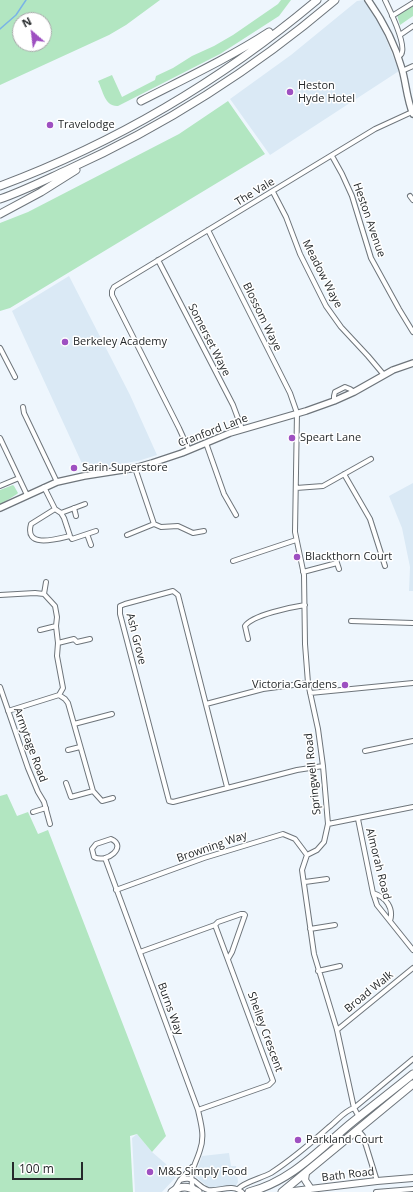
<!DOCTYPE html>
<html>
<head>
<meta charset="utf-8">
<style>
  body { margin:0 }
  #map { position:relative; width:413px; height:1192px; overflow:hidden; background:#eef6fd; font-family:"Open Sans",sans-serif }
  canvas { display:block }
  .north { position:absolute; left:12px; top:12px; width:40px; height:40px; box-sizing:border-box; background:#fff; border:1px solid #a8a9aa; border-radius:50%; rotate:332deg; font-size:11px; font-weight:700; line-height:16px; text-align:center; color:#25292b }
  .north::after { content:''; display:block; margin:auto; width:14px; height:18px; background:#9e50c1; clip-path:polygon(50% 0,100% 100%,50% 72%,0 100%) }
  .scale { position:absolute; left:12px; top:1162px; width:71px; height:18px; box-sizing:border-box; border:2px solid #25292b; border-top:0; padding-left:5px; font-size:12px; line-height:14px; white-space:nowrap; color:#25292b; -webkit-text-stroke:3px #fff; paint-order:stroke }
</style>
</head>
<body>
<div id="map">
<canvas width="413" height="1192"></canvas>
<div class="north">N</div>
<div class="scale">100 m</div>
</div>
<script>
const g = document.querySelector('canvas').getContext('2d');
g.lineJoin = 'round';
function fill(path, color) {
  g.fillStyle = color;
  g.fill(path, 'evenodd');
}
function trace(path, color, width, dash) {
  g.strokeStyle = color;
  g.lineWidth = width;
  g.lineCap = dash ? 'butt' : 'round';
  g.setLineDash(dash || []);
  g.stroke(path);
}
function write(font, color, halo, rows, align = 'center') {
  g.font = font + ' "Open Sans",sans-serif';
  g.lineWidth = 3;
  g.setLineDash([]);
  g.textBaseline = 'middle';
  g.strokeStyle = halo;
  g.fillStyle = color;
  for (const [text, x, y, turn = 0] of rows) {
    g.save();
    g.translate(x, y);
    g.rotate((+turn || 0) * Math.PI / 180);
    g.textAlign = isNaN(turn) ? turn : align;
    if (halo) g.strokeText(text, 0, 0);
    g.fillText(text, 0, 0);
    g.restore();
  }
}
fill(new Path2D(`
  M364,0l16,24 19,47 -129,84 -40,-56 61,-44 66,-54z
  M69,276l61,119 27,60 -19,6 -53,9 -73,-159z
  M413,483v108h-4l1,-24 -8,-39 -13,-32z
  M137,1134l15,18 14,12 3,7 7,6 -14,15h-27l-3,-54z
  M229,1153l2,13h5l2,16 -2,4 -27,2 -14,-12 7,-20z`), '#dae9f5');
fill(new Path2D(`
  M0,0h160l-34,25 -17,10 -109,50zM20,20h24v24h-24z
  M281,0h10l-12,16 -59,38 -102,52c-13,1 -15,-15 -20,-25l14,-6 10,22 33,-17 1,-4 17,-8 19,-12 22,-10 19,-11 45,-31z
  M413,5v11l-13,9 -3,-10z
  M228,101l37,53 -255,154 -10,3v-88l28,-11 151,-78z
  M13,485l1,1 4,7 -1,1 -17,11v-15z
  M7,794l10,22 11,-4 10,22 10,-4 118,306 -14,16 -15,-18 -7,2 3,56h-133v-396z`), '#b2e6c1');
trace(new Path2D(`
  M0,29l16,-14 10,-15`), '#7ab3e6', 1.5);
const street = new Path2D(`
  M385,0c5,10 20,42 17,52 0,3 -2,3 -4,5
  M392,16l21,-13
  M400,35l13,-9
  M402,71l11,-5
  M332,156l10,18 10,22 19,62 28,51 14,23
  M273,192l13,25 14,37 26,52 15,21 27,29 16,19
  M410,196l3,4
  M208,230l82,163 7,20 -2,119 9,43 1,69 3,39 10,46 5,37 5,58 -4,18 -7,8 -10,5 -5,15 12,84 23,76 17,78 5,9
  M158,260l75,145 9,24
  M0,348l15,29
  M334,401v-5l1,-4 10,-5 5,2 4,3
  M23,407l1,6 33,69
  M0,438l27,57
  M206,443l18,51 12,21
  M189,450l-10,-22 -67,-133v-4l2,-4 261,-158 37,-17
  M135,468l19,56 7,3 17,-1 15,7 11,-2
  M344,474l26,45 15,47
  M0,486l19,-8
  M44,487l11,22 6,4 3,5 6,18 2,3 24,-8
  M296,488l27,-2 48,-27
  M74,508l2,8
  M55,509l-24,15c-7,25 26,15 39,12
  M61,513l24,-9
  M87,534l4,11
  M127,535l27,-11
  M335,557l4,12
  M233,561l63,-21
  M303,572l34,-9
  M44,594l2,-12
  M0,595l35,-2 9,1 11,12 2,11 -1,9 2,17 -1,13 6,32 -4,7 -51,16
  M351,621l62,2
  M40,630l16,-4
  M248,639l-3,-13c7,-11 47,-19 60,-21
  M58,643l16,-4 3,3 13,-3
  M0,687l28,81 10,24 6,10 6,22
  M310,693l103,-10
  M59,695l6,4 3,4 25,88 9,10 11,-3
  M206,704l57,-15 45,-6
  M74,724l38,-10
  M68,750l12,-3
  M365,751l48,-10
  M66,783l5,14 22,-6
  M227,787l-49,-192 -5,-4 -48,13 -5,2v8l49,187 4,1 124,-32 26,-4
  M33,812l13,-4
  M358,819l15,74 4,12 36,45
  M328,824l85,-17
  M111,839c17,7 -4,25 -17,18l-2,-8 4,-5z
  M105,858l93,252c3,14 7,26 2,40 -4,14 -12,23 -7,38
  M305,882l22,-3
  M116,890l88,-32 79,-24 12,5 12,16
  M373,893c13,4 21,15 17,28
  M215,925l3,-3 23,-8h3l1,1 -13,37 -4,7
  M310,929l25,-4
  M140,952l75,-27 58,156 -4,4 -71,25
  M318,971l22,-5
  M337,1030l76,-62
  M358,1130l5,6 14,45
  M180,1180c17,-5 16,7 28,10 12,2 23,-7 34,2
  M238,1189c6,-7 24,-11 33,-16 20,-13 40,-30 58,-46 8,-6 15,-16 25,-19l59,-49
  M174,1190l6,-10 12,-13
  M376,1192l37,-3`);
const secondary = new Path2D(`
  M368,0c15,21 27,44 34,69 4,14 5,31 11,45
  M0,508l57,-26 27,-6 51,-8 17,-5 30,-10 48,-20 76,-22 28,-10 20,-9 39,-22 20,-7`);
const primary = new Path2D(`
  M306,1173l-1,7 6,9
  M285,1192l92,-11 36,-3`);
const highway = new Path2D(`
  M141,101c43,-22 88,-43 128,-69
  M0,186c115,-43 223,-107 317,-186
  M0,199c23,-8 45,-19 67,-29 97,-44 187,-101 268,-170
  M0,214l41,-22 35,-22
  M172,1192c9,-7 17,-6 26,0
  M249,1192c41,-10 70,-42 101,-68 21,-17 42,-33 63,-50
  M282,1192l131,-108`);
trace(street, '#6e757b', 6);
trace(secondary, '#6e757b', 8);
trace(primary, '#6e757b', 8);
trace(highway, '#6e757b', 9);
trace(street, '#fff', 4);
trace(secondary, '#fff', 5.5);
trace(primary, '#fff', 6);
trace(highway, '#fff', 7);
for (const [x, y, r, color] of [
  [290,92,4,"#9e50c1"],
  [50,125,4,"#9e50c1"],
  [65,342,4,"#9e50c1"],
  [292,438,4,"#9e50c1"],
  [74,468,4,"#9e50c1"],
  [297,557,4,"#9e50c1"],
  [345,685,4,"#9e50c1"],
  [298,1140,4,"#9e50c1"],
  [150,1172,4,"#9e50c1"]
]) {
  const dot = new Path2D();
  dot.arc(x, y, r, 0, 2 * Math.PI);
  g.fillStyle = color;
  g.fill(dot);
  trace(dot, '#fff', 1.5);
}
write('11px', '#25292b', '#fff', [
  ["Heston",298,86],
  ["Hyde Hotel",298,99],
  ["Travelodge",58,125],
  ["Berkeley Academy",73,342],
  ["Speart Lane",300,438],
  ["Sarin Superstore",82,468],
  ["Blackthorn Court",305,557],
  ["Victoria Gardens",337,685,"right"],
  ["Parkland Court",306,1140],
  ["M&S Simply Food",158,1172]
], 'left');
write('11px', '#25292b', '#fff', [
  ["The Vale",255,192,-31],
  ["Heston Avenue",369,220,71],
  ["Meadow Waye",322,274,63],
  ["Blossom Waye",262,317,64],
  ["Somerset Waye",209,340,63],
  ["Cranford Lane",213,431,-21],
  ["Ash Grove",136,639,76],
  ["Armytage Road",30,745,70],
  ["Springwell Road",313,774,-96],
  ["Browning Way",212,847,-19],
  ["Almorah Road",378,864,76],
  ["Broad Walk",369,992,-39],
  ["Burns Way",170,1009,70],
  ["Shelley Crescent",265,1032,70],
  ["Bath Road",348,1175,-7]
]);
</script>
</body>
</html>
